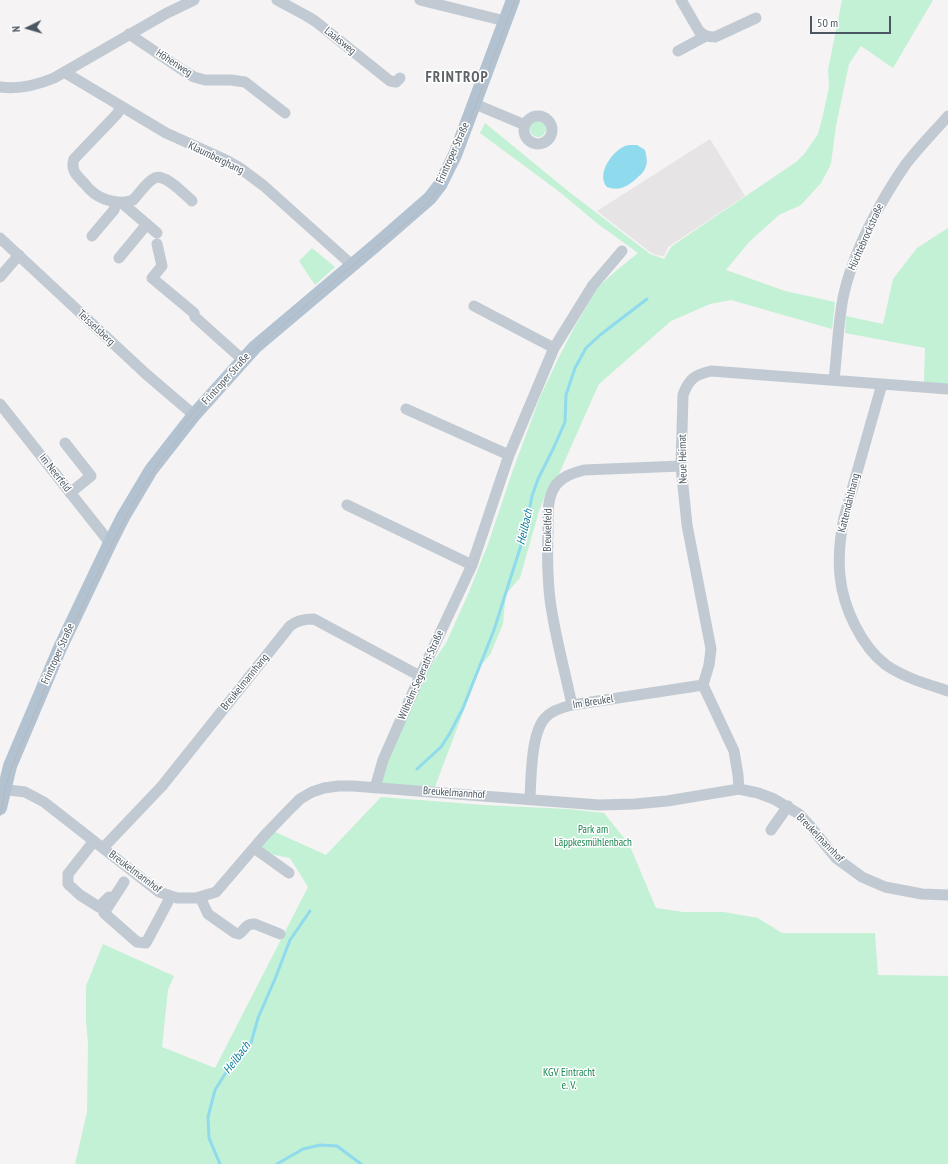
<!DOCTYPE html>
<html>
<head>
<meta charset="utf-8">
<style>
  body { margin:0 }
  #map { position:relative; width:948px; height:1164px; overflow:hidden; background:#f5f3f3; font-family:"PT Sans Narrow",sans-serif }
  canvas { display:block }
  .north { position:absolute; left:8px; top:8px; width:40px; height:40px; -webkit-text-stroke:3px #fff; paint-order:stroke; rotate:265deg; font-size:11px; font-weight:700; line-height:16px; text-align:center; color:#4a5661 }
  .north::after { content:''; display:block; margin:auto; width:14px; height:18px; background:#4a5661; clip-path:polygon(50% 0,100% 100%,50% 72%,0 100%) }
  .scale { position:absolute; left:810px; top:16px; width:81px; height:18px; box-sizing:border-box; border:2px solid #4a5661; border-top:0; padding-left:5px; font-size:12px; line-height:14px; white-space:nowrap; color:#4a5661; -webkit-text-stroke:3px #fff; paint-order:stroke }
</style>
</head>
<body>
<div id="map">
<canvas width="948" height="1164"></canvas>
<div class="north">N</div>
<div class="scale">50 m</div>
</div>
<script>
const g = document.querySelector('canvas').getContext('2d');
g.lineJoin = 'round';
function fill(path, color) {
  g.fillStyle = color;
  g.fill(path, 'evenodd');
}
function trace(path, color, width, dash) {
  g.strokeStyle = color;
  g.lineWidth = width;
  g.lineCap = dash ? 'butt' : 'round';
  g.setLineDash(dash || []);
  g.stroke(path);
}
function write(font, color, halo, rows, align = 'center') {
  g.font = font + ' "PT Sans Narrow",sans-serif';
  g.lineWidth = 3;
  g.setLineDash([]);
  g.textBaseline = 'middle';
  g.strokeStyle = halo;
  g.fillStyle = color;
  for (const [text, x, y, turn = 0] of rows) {
    g.save();
    g.translate(x, y);
    g.rotate((+turn || 0) * Math.PI / 180);
    g.textAlign = isNaN(turn) ? turn : align;
    if (halo) g.strokeText(text, 0, 0);
    g.fillText(text, 0, 0);
    g.restore();
  }
}
fill(new Path2D(`
  M710,139l35,57 -77,51 -4,9 -8,-1 -6,-3 -53,-41z`), '#e6e4e5');
fill(new Path2D(`
  M842,0h91l-40,68 -32,-22 -12,18 -13,62 -5,37 -2,5 -8,15 -20,22 -22,10 -30,27 -23,28 59,21 50,11 -3,27 -101,-29 -21,4 -39,17 -72,63 -6,13 -34,77 -11,14 -9,23 -19,67 -14,16 -2,18 -1,12 -13,31 -9,10 -48,127 -57,-4 51,-117 19,-28 23,-51 19,-48 25,-74 27,-73 19,-40 15,-29 24,-41 19,-17 21,-17 -40,-29 -37,-31 -81,-60 5,-10 83,68 82,63 14,5 8,-13 124,-84 9,-9 13,-19 5,-19 6,-28 -1,-17z
  M530 129a8 8 0 1 1 16 0a8 8 0 1 1-16 0Z
  M948,228v157l-24,-3 1,-34 -80,-15 1,-17 37,8 10,-45 24,-31z
  M312,248l23,19 -20,18 -16,-24z
  M381,797l103,8 84,4 36,4 25,31 27,64 27,4h41l34,6 24,15h93l3,42 70,1v188h-873l12,-52 1,-69 -2,-22v-35l17,-42 71,32 -6,14 -6,57 53,21 93,-181 -18,-29 -35,-7 16,-21 55,25z`), '#c3f1d5');
fill(new Path2D(`
  M633,145h4l8,5c1,5 3,11 1,16 -1,4 -4,8 -7,10 -9,9 -19,16 -32,11 -11,-12 4,-34 16,-40 3,-2 7,-2 10,-2z`), '#90daee');
trace(new Path2D(`
  M417,769l24,-22 9,-14 13,-25 31,-78 13,-41 17,-53 8,-40 6,-17 16,-32 11,-25 1,-27 9,-27 11,-20 14,-13 47,-36
  M220,1164l-11,-26 -1,-21 7,-27 17,-27 19,-20 7,-25 17,-39 15,-39 20,-29
  M277,1164l26,-15 17,-4 17,1 24,18`), '#90daee', 3);
trace(new Path2D(`
  M277,0l28,15 10,6 75,60 6,1 4,-4
  M420,0l85,21
  M681,0l18,31c5,5 9,6 16,6l41,-19
  M129,34l55,37 10,6 11,3h26l14,2 40,31
  M678,51l28,-15
  M64,72l102,61 60,27 14,8 24,18 88,79
  M0,87c19,3 37,-2 54,-9l113,-65 27,-13
  M475,104l50,21
  M121,106l-4,8 -43,45c-4,11 3,17 10,24 3,4 7,8 11,11 10,7 27,11 38,6 6,-6 13,-17 20,-21 10,-8 31,15 39,22
  M524 130a14 14 0 1 1 28 0a14 14 0 1 1-28 0Z
  M122,203l35,30
  M92,236l22,-26 2,-8
  M0,238l146,136 48,41
  M157,244l5,22 -10,12 42,35 1,4 48,43
  M119,258l28,-34
  M0,277l19,-22
  M474,306l80,42
  M834,380c3,-27 4,-55 9,-82 9,-44 37,-97 63,-134 13,-17 28,-32 42,-48
  M882,384l-38,134c-4,19 -6,38 -4,58 3,31 21,70 46,89 19,13 41,19 62,26
  M0,404l110,139
  M406,409l103,46
  M65,443l26,33 -21,17
  M347,505l125,60
  M572,705c-6,-29 -14,-58 -19,-87 -6,-29 -6,-59 -5,-88 0,-14 -1,-30 6,-42 6,-11 19,-15 30,-18l97,-4
  M375,788l8,-28 37,-84 52,-111 37,-110 45,-107 39,-63 29,-34
  M0,789l25,3 19,10 115,90 18,6h19l20,-6 48,-56 24,-25 12,-12 12,-7 12,-4 14,-2h15l246,19 36,-1 32,-3 72,-12 19,4 16,6 25,15 11,12 26,32 26,19 23,10 37,7 26,1
  M739,789l-1,-14 -4,-24 -31,-66 6,-20 2,-16 -24,-124 -6,-59 2,-71c6,-16 11,-20 28,-24l237,18
  M530,799c1,-21 1,-66 15,-81 6,-7 18,-11 27,-13l131,-20
  M771,830l17,-24
  M94,841l-26,33v10l12,11 19,12 10,-10
  M103,848l59,-62 128,-160c7,-6 15,-7 24,-7l106,57
  M254,848l35,25
  M124,882l-20,31 33,29 9,1 25,-47
  M200,897l8,17 27,19 4,1c6,-4 7,-11 16,-10l25,10`), '#c1cad2', 11);
trace(new Path2D(`
  M0,808l10,-42 50,-118 50,-105 13,-26 28,-47 43,-55 61,-68 121,-102 54,-47 10,-13 15,-30 58,-155`), '#b3c2d1', 14);
trace(new Path2D(`
  M175,435l28,-34
  M0,816l6,-31 6,-19 51,-119 43,-91 26,-51 24,-38 12,-16 85,-100 106,-91 51,-40 18,-17 13,-17 8,-13 8,-18 58,-155`), '#b5b8bd', 1);
write('11px', '#4a5661', '#fff', [
  ["Laaksweg",340,41,39],
  ["Höhenweg",174,63,33],
  ["Frintroper Straße",453,153,-66],
  ["Klaumberghang",216,158,26],
  ["Hüchtebrockstraße",866,237,-66],
  ["Teisselsberg",96,328,43],
  ["Frintroper Straße",226,379,-48],
  ["Neue Heimat",683,459,-91],
  ["Im Neerfeld",55,473,52],
  ["Kattendahlhang",849,503,-76],
  ["Breukelfeld",548,530,-89],
  ["Frintroper Straße",58,654,-66],
  ["Wilhelm-Segerath-Straße",421,675,-66],
  ["Breukelmannhang",245,682,-51],
  ["Im Breukel",593,702,-9],
  ["Breukelmannhof",454,793,4],
  ["Breukelmannhof",820,838,46],
  ["Breukelmannhof",135,872,37]
]);
write('11px', '#17864f', '#fff', [
  ["Park am",593,830],
  ["Läppkesmühlenbach",593,843],
  ["KGV Eintracht",569,1073],
  ["e. V.",569,1086]
]);
write('italic 12px', '#0c7c9b', '#fff', [
  ["Heilbach",525,527,-77],
  ["Heilbach",237,1058,-53]
]);
g.letterSpacing = '1px';
write('bold 15px', '#5f6368', '#fff', [
  ["FRINTROP",457,78]
]);
g.letterSpacing = '0px';
</script>
</body>
</html>
